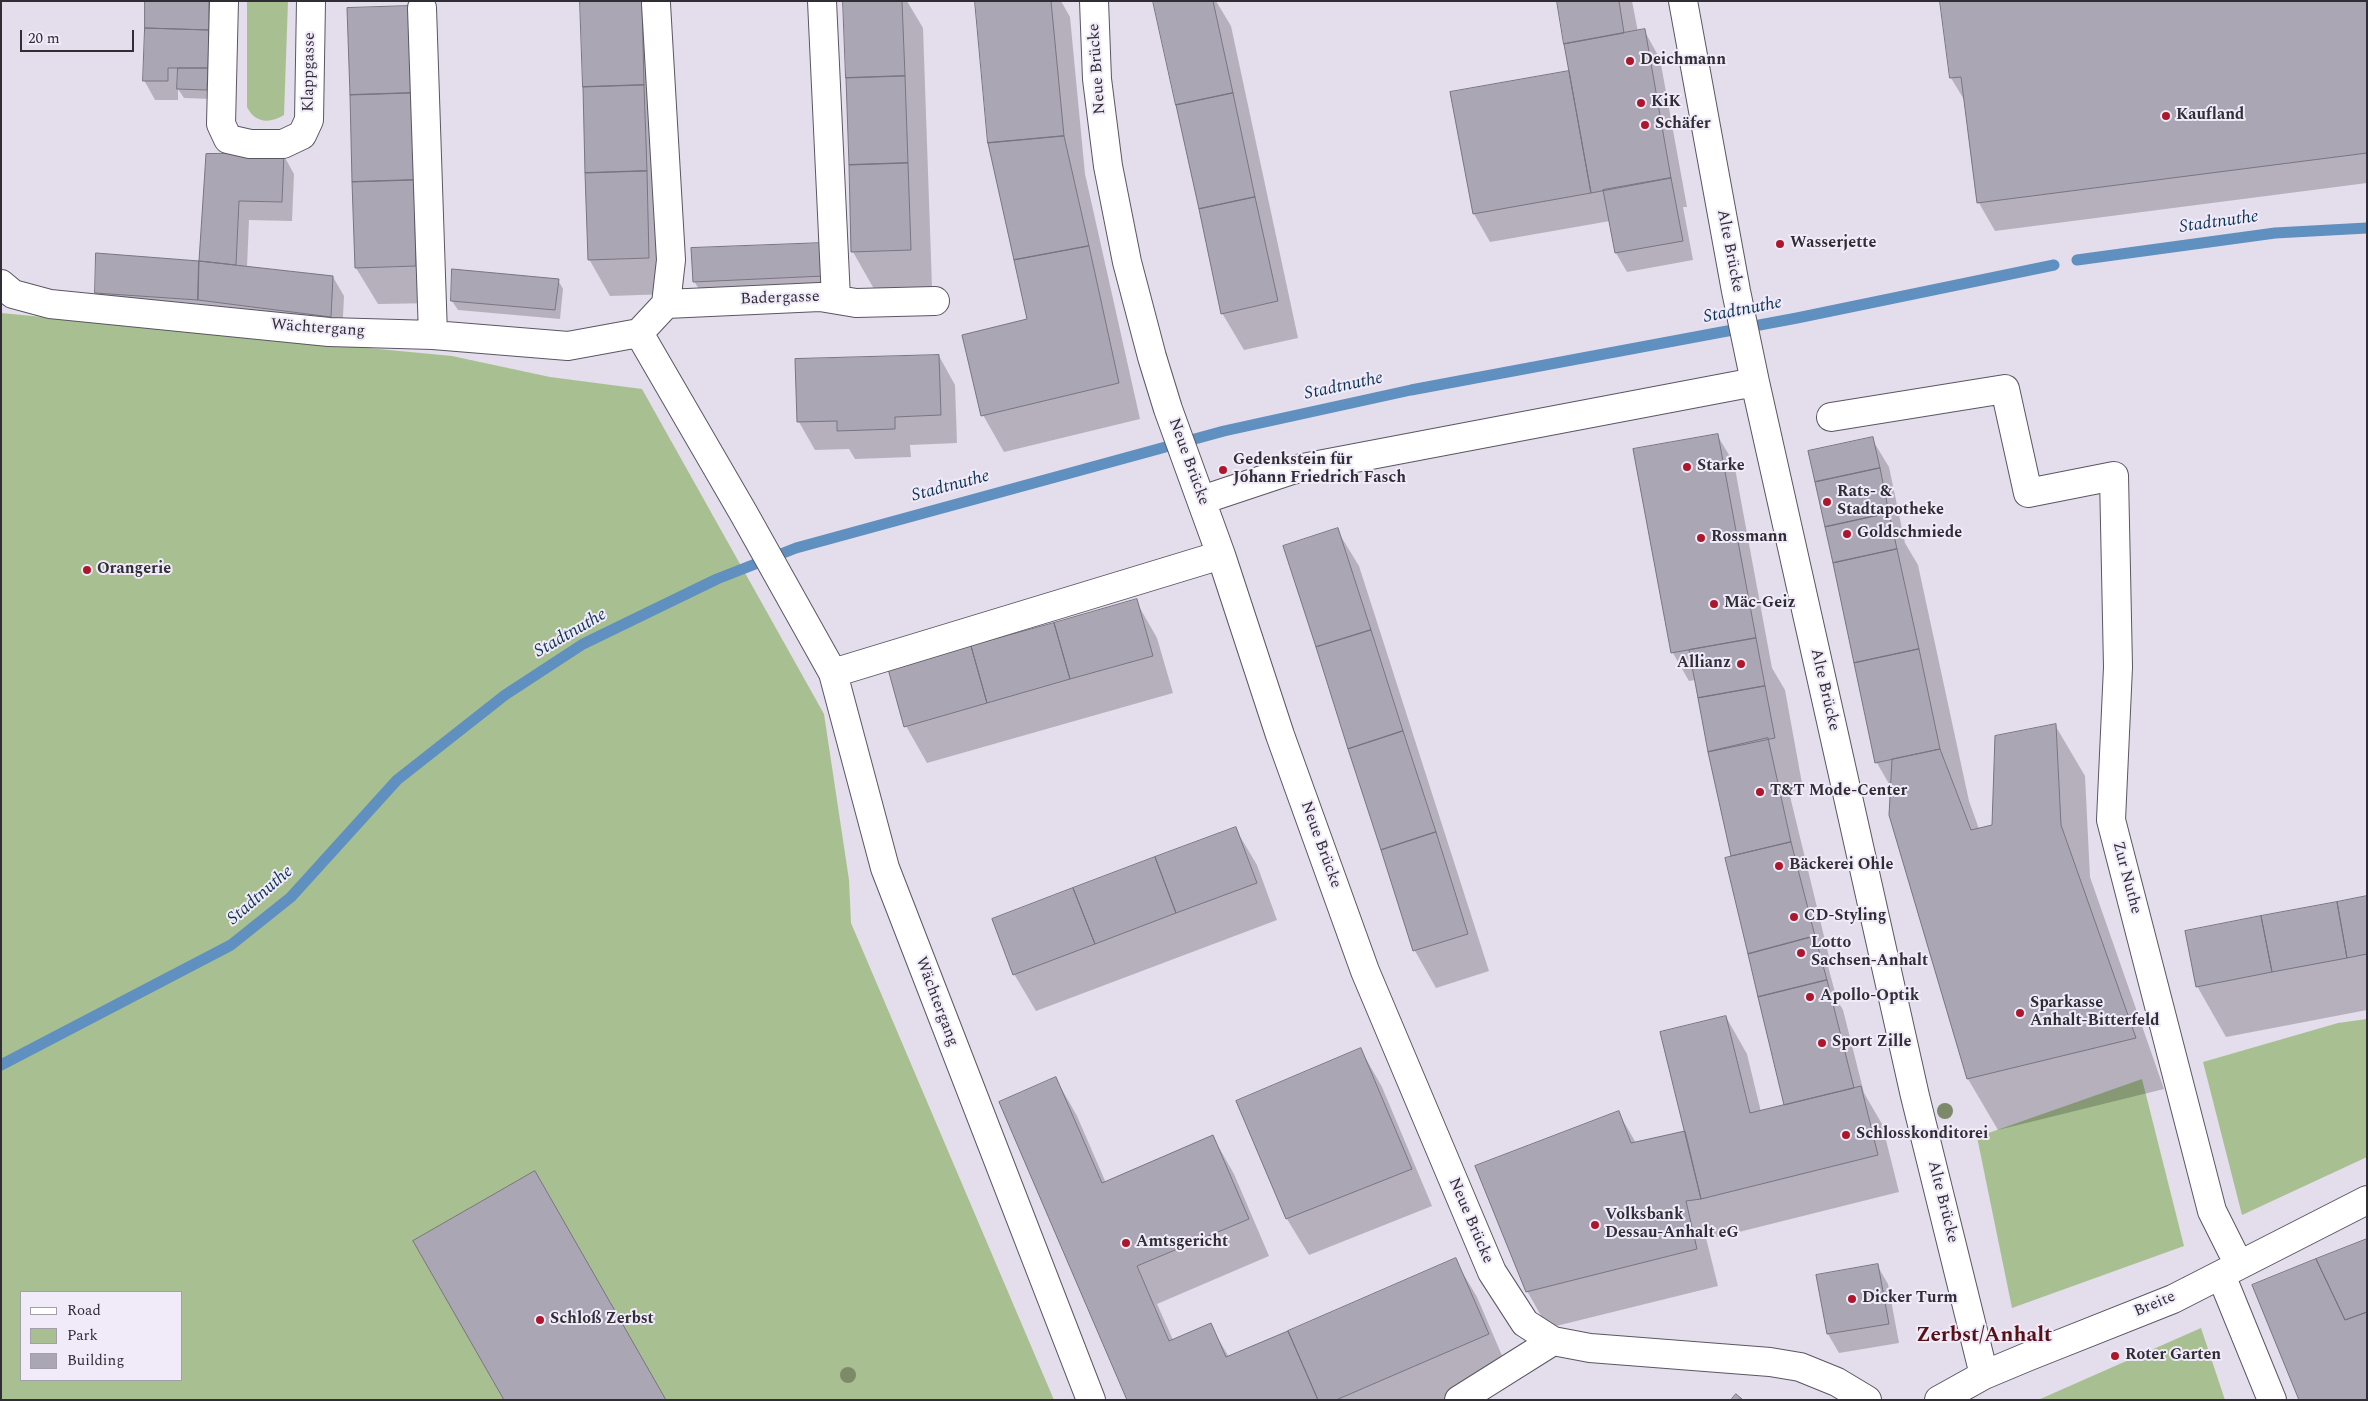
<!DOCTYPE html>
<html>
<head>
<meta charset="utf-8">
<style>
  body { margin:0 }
  #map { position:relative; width:2368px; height:1401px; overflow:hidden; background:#e3ddec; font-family:Spectral,serif }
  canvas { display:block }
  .frame { position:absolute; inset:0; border:2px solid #302e34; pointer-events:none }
  .legend { position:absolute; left:20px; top:1291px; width:162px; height:90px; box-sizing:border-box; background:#f0eaf9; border:1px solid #a39faa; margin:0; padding:6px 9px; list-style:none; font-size:15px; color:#302e34 }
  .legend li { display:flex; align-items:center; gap:10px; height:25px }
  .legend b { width:25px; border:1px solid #a39faa }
  .scale { position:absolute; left:20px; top:30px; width:114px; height:22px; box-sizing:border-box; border:2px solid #302e34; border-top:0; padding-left:6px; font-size:15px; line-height:18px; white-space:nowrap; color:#302e34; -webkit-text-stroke:4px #f0eaf9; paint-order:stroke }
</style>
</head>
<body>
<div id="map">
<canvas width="2368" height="1401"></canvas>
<div class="frame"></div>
<ul class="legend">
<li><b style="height:6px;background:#fff"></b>Road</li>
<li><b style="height:14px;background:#a8c091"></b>Park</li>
<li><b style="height:14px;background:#aba6b4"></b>Building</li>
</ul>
<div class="scale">20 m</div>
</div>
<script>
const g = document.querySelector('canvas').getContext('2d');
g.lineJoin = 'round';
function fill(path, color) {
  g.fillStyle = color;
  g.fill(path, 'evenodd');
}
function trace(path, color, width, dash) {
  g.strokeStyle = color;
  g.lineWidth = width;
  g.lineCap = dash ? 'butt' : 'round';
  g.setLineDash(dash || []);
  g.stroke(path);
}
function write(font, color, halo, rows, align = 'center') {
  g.font = font + ' Spectral,serif';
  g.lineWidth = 4;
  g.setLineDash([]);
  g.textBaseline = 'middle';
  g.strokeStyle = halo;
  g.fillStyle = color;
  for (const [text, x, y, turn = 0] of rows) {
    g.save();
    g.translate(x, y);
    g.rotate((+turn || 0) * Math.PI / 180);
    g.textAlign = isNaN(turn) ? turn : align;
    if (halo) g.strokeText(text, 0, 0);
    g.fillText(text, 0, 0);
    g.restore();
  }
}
fill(new Path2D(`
  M247,1h41l-4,114c-15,9 -29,8 -37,-8z
  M1,313l451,43 98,21 92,12 182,325 25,166 2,43 203,477h-1053zM21,1292h160v88h-160z
  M2367,1019v138l-125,58 -39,-153 135,-39z
  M2142,1079l42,167 -172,62 -35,-171z
  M2201,1328l24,72h-187z`), '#a8c091');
fill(new Path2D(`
  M146,1h68l-2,98 -28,-1 -6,-9v11h-23l-11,-20z
  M642,1l20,36 8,257 -60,2 -21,-37z
  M844,1h63l16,27 9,259 -58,2 -21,-37z
  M976,1h85l9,16 15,157 55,245 -136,33 -21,-37 45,-95z
  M1156,1h60l15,25 67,312 -54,12 -22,-37z
  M1558,1h74l6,31 6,-2 16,29 27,148h-4l10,53 -66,12 -11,-19 -6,-32 -120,21 -16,-28 -22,-121 118,-21z
  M2367,1v182l-372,48 -16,-28 -13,-100 -15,-25z
  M408,8l29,295 -59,1 -22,-36z
  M283,154l11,20 -2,47 -43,-1 -2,47 86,10 11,19 -2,40 -235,-24 -11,-19 104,-31 7,-107z
  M822,244l7,41 -129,6 -6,-10z
  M558,280l5,9 -3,30 -102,-9 -6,-9z
  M939,356l16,29 2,58 -47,2 1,12 -56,2 -6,-10 -34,1 -16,-28z
  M1717,435l17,28 38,205 13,22 18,99 -14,3 42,173 -3,1 9,34 6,10 21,83 18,31 17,68 -176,44 -17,2 12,48 -170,42 -21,-37 91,-179 18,31 50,-11 40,-115 21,37 14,58 25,-6 -77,-355 -14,-71 -6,1 -16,-28 -39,-203z
  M1872,439l17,28 16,76 13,22 51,236 10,28 15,-3 61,-101 30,51 5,101 74,212 -166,41 -30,-51 -78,-264 2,-26 -15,-26z
  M1337,530l22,36 130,405 -53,17 -21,-37 -130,-404z
  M1136,601l21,37 16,55 -246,70 -21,-37z
  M1235,828l22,37 20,55 -241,91 -22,-37z
  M2367,897v113l-141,27 -29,-51z
  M1361,1050l21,37 50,119 -123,49 -22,-36 -49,-118z
  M1056,1079l21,37 29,67 107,-46 21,37 35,82 -112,48 16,36 37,-15 19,32 226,-97 22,37 32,75 -66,28h-315z
  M1877,1265l11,19 11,59 -60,10 -11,-19 -10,-58z`), '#0003');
trace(new Path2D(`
  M2077,260l198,-27 92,-5
  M1,1065l230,-120 60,-48 106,-117 108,-85 78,-51 134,-65 79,-31 428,-117 187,-41 386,-72 257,-53`), '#5f90bf', 11);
const building = new Path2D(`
  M145,1h64v29l-64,-2z
  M580,1h62l2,84 -61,2z
  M843,1h59l3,75 -59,2z
  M975,1h76l13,135 -76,7z
  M1153,1h60l20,92 -57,12z
  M1557,1h62l5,32 -60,11z
  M1940,1h427v152l-390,50 -16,-126 -11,1z
  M409,6l2,87 -61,2 -3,-87z
  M145,28l64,2 -1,38h-40v13h-25z
  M1645,29l26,149 -80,15 -27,-149z
  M178,68h30l-1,22 -30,-1z
  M1569,71l22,122 -118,21 -23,-122z
  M905,76l3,87 -59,2 -3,-87z
  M644,85l3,86 -62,2 -2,-86z
  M411,93l3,87 -62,2 -2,-87z
  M1233,93l22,104 -56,12 -23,-104z
  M1064,136l25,110 -75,14 -26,-117z
  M284,153l-2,49 -43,-1 -3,64 -37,-4 7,-107z
  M908,163l3,87 -60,2 -2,-87z
  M647,171l2,87 -61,2 -3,-87z
  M1671,178l12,63 -68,12 -12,-63z
  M414,180l2,86 -61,2 -3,-86z
  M1255,197l23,104 -57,13 -22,-105z
  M823,243l1,33 -131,6 -2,-34z
  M1089,246l30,137 -138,33 -19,-81 65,-16 -13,-59z
  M96,253l103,8 -1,39 -103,-7z
  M199,261l134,15 -2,41 -133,-17z
  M452,269l107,10 -4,31 -104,-9z
  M939,355l2,60 -46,2v12l-58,2v-10l-40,1 -2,-63z
  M1718,434l38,204 -85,15 -38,-204z
  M1873,437l7,31 -65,14 -7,-31z
  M1880,468l9,45 -64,14 -10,-45z
  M1889,513l8,36 -64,14 -8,-36z
  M1338,528l33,102 -55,17 -33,-101z
  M1897,549l22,100 -65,14 -21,-100z
  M1137,599l16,57 -83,23 -16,-56z
  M1054,623l16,56 -83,24 -16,-57z
  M1371,630l32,101 -55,18 -32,-102z
  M1756,638l9,48 -67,12 -9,-48z
  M971,646l16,57 -83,24 -16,-58z
  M1919,649l21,100 -65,14 -21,-100z
  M1765,686l10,52 -67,14 -10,-54z
  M2056,724l5,101 75,213 -169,41 -78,-264 3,-56 48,-10 31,81 21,-5 3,-89z
  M1403,731l33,101 -55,18 -33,-101z
  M1768,738l23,104 -60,14 -23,-104z
  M1236,827l21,56 -81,30 -21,-56z
  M1436,832l32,102 -55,17 -32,-101z
  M1791,842l24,94 -67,18 -23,-96z
  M1155,857l21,56 -81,31 -22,-56z
  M1073,888l22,56 -82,31 -21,-56z
  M2367,896v58l-20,4 -10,-56z
  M2337,902l10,56 -75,14 -11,-56z
  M2261,916l11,56 -76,15 -11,-56z
  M1815,936l12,44 -69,17 -10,-43z
  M1827,980l27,108 -70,17 -26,-108z
  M1726,1016l24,97 111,-27 17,69 -177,44 -41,-167z
  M1361,1048l51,121 -126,50 -50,-118z
  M1056,1077l46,106 111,-48 36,84 -112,47 32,75 42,-18 15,34 62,-26 30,69h-191l-128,-298z
  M1619,1111l12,32 54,-12 16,68 -15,2 11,48 -171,43 -51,-126z
  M535,1171l131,229h-162l-91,-159z
  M2367,1239v73l-22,8 -29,-61z
  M1456,1258l33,76 -153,66h-18l-30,-69z
  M2316,1259l29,61 22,-8v88h-68l-47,-115z
  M1878,1264l11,60 -62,10 -11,-59z
  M1736,1394l6,5 -11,1z`);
fill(building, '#aba6b4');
trace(building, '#797481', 1);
const minor = new Path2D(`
  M224,1l-3,123 7,15 22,5h33l19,-9 7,-15 2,-119
  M822,1l14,298
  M1094,1l3,78 11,87 19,96 25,95 16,52 53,146 59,180 85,236 127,301 33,51 28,18 37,7 180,14 30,5 37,15 30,18
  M1683,1l53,290 19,91 160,714 69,279
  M656,4l15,256 -5,44
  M422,8l11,327
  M1,284l12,10 37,10 279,28 104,3 135,11 71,-13
  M639,333l105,181 89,159 52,195 206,532
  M639,333l27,-29 154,-7 36,6 79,-2
  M1831,417l174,-28 23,104 86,-17 4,191 -7,153 101,391 27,54
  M1202,500l90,-30 463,-88
  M833,673l388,-118
  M2221,1275l51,125
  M1459,1400l94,-59
  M1939,1400l45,-25 43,-18 146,-58 194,-99`);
trace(minor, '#5b5663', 30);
trace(minor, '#fff', 28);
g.fillStyle = '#7e896a';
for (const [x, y] of [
  [1945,1111],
  [848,1375]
]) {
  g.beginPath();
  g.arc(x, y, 8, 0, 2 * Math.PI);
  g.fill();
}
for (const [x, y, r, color] of [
  [1630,61,5,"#ac172c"],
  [1641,103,5,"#ac172c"],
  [2166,116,5,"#ac172c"],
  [1645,125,5,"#ac172c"],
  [1780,244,5,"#ac172c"],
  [1687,467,5,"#ac172c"],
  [1223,470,5,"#ac172c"],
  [1827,502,5,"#ac172c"],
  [1847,534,5,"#ac172c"],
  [1701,538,5,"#ac172c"],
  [87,570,5,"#ac172c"],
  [1714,604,5,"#ac172c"],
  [1741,664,5,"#ac172c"],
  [1760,792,5,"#ac172c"],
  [1779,866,5,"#ac172c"],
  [1794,917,5,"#ac172c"],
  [1801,953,5,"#ac172c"],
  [1810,997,5,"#ac172c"],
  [2020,1013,5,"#ac172c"],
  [1822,1043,5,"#ac172c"],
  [1846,1135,5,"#ac172c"],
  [1595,1225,5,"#ac172c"],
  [1126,1243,5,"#ac172c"],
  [1852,1299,5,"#ac172c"],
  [540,1320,5,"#ac172c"],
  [2115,1356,5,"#ac172c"]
]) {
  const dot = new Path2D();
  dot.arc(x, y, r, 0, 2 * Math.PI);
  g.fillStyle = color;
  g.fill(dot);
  trace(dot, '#f0eaf9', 2);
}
write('bold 16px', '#302e34', '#f0eaf9', [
  ["Deichmann",1640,61],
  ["KiK",1651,103],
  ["Kaufland",2176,116],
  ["Schäfer",1655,125],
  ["Wasserjette",1790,244],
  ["Gedenkstein für",1233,461],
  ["Johann Friedrich Fasch",1233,479],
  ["Starke",1697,467],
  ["Rats- &",1837,493],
  ["Stadtapotheke",1837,511],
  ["Goldschmiede",1857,534],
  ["Rossmann",1711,538],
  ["Orangerie",97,570],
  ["Mäc-Geiz",1724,604],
  ["Allianz",1731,664,"right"],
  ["T&T Mode-Center",1770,792],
  ["Bäckerei Ohle",1789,866],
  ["CD-Styling",1804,917],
  ["Lotto",1811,944],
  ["Sachsen-Anhalt",1811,962],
  ["Apollo-Optik",1820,997],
  ["Sparkasse",2030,1004],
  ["Anhalt-Bitterfeld",2030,1022],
  ["Sport Zille",1832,1043],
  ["Schlosskonditorei",1856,1135],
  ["Volksbank",1605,1216],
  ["Dessau-Anhalt eG",1605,1234],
  ["Amtsgericht",1136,1243],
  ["Dicker Turm",1862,1299],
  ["Schloß Zerbst",550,1320],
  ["Roter Garten",2125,1356]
], 'left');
write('16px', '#302e34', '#f0eaf9', [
  ["Neue Brücke",1098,69,-94],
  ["Klappgasse",310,72,-89],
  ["Alte Brücke",1729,251,79],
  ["Badergasse",780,299,-2],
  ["Wächtergang",318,329,4],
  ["Neue Brücke",1188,462,70],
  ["Alte Brücke",1824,690,77],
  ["Neue Brücke",1320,845,70],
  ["Zur Nuthe",2126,878,75],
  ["Wächtergang",936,1002,69],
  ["Alte Brücke",1942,1202,76],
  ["Neue Brücke",1470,1221,67],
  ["Breite",2155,1305,-23]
]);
write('italic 18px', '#0d3454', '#f0eaf9', [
  ["Stadtnuthe",2219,223,-8],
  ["Stadtnuthe",1743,311,-11],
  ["Stadtnuthe",1344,387,-12],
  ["Stadtnuthe",951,487,-15],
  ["Stadtnuthe",571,634,-30],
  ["Stadtnuthe",261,896,-41]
]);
write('bold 21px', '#561116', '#f0eaf9', [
  ["Zerbst/Anhalt",1984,1337]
]);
</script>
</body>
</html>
